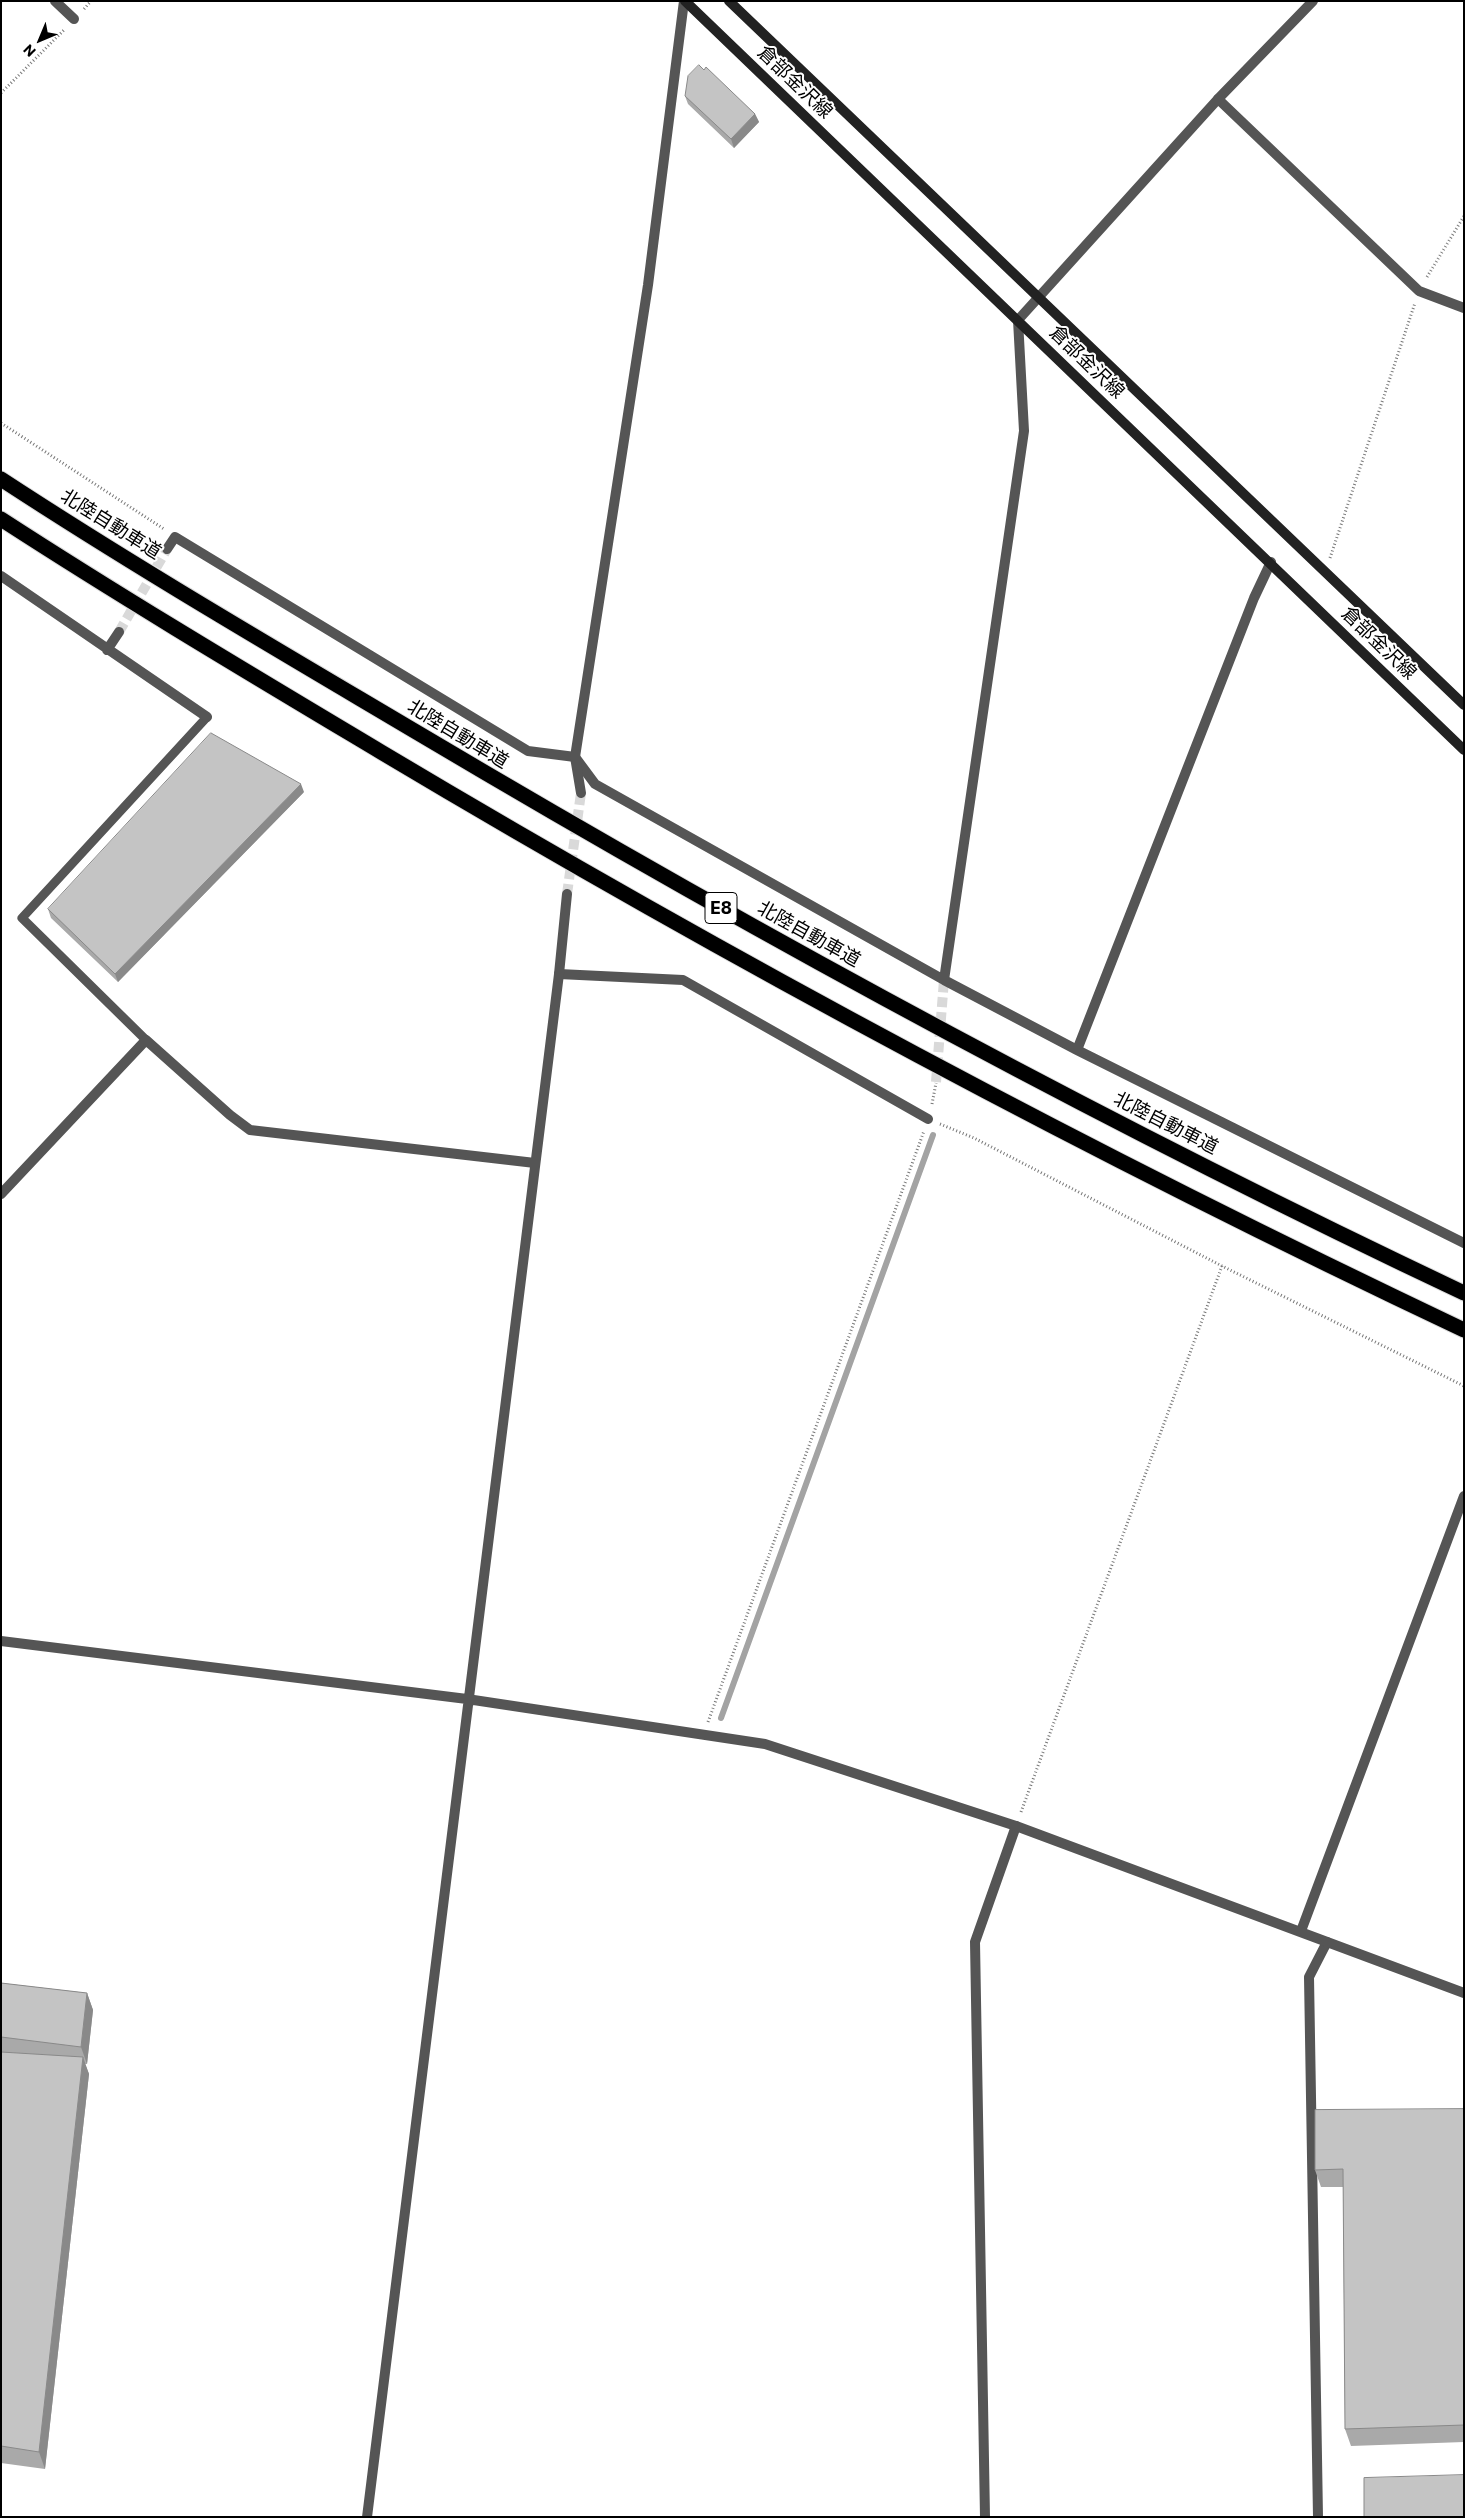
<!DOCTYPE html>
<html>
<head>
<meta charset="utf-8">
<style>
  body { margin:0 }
  #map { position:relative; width:1465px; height:2518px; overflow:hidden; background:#fff; font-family:Commissioner,sans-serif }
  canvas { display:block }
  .frame { position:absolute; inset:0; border:2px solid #000; pointer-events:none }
  .north { position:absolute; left:15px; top:15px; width:50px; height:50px; -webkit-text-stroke:4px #fff; paint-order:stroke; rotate:225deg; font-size:14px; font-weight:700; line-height:20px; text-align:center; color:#000 }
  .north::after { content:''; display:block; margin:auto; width:18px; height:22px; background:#000; clip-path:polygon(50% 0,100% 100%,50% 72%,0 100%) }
</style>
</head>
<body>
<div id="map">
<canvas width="1465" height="2518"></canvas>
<div class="frame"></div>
<div class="north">N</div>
</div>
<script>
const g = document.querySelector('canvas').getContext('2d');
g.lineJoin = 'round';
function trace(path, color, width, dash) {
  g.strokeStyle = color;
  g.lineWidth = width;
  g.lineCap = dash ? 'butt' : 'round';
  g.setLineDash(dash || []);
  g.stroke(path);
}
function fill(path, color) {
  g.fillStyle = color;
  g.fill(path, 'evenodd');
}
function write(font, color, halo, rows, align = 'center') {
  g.font = font + ' Commissioner,"Noto Sans JP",sans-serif';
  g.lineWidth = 4;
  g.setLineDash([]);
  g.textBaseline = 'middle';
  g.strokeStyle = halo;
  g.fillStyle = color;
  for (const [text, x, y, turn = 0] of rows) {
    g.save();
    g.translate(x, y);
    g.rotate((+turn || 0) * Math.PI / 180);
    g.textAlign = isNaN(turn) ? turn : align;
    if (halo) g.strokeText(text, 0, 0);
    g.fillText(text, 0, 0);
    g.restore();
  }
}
trace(new Path2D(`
  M721,1718l212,-583`), '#a3a3a3', 6);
trace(new Path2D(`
  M119,632l48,-83
  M936,1082l8,-102`), '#d9d9d9', 10, [10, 5]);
trace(new Path2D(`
  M567,894l14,-101`), '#d9d9d9', 10, [10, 5]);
const motorway = new Path2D(`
  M1,479c136,89 277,171 417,254 340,202 688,391 1046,560
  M1,519c125,81 253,157 380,233 352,210 713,403 1083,578`);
trace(motorway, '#dbdbdb', 17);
trace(new Path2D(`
  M84,9l7,-8
  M1,93l63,-63
  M1427,277l37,-61
  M1,423l163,106
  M1330,558l85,-255
  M932,1104l4,-21
  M940,1124l34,14 248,128 242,120
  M708,1722l216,-591
  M1021,1812l201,-546`), '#777', 3, [1, 2.5]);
trace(new Path2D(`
  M146,1040l-124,-122 185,-201`), '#555', 9);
trace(new Path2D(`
  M55,1l19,18
  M1218,99l201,192 45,17
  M167,549l8,-12 353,214 47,6 20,27 349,196 133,70 387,193
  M1,576l206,141
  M107,650l12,-18
  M559,974l124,6 245,139
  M944,980l80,-549 -6,-111
  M1077,1050l177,-452 17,-36
  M1301,1931l163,-435
  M985,2517l-10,-575 41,-116
  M1318,2517l-9,-540 18,-35`), '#555', 10);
trace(new Path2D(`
  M1018,320l200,-221 95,-98
  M581,793l-6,-36 73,-472 36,-284
  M1,1194l145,-154 84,75 20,15 285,33
  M1,1641l466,58 298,45 251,82 448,167
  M367,2517l192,-1543 8,-80`), '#555', 10);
trace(new Path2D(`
  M685,1l779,749
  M729,1l735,704`), '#222', 10);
trace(motorway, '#000', 15);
fill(new Path2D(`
  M704,70l51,44 4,8 -25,26 -46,-44 -3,-8z
  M304,792l-186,190 -67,-64 -3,-9z
  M1,1983l86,10 6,17 -6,54h-2l4,10 -44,395 -44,-6z
  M1464,2109v333l-113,4 -6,-17 -2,-242h-22l-6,-17z`), '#a9a9a9');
fill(new Path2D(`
  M755,114l4,8 -25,26 -3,-9z
  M301,784l3,8 -186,190 -3,-8z
  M87,1993l6,17 -6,54 -6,-17z
  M83,2057l6,17 -44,395 -6,-17z`), '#898989');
const building = new Path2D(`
  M699,65l5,5 2,-3 49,47 -24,25 -46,-43 3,-20z
  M211,733l90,51 -186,190 -67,-65z
  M1,1983l86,10 -6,54 -80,-10z
  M1,2052l82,5 -44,395 -38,-6z
  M1464,2109v316l-119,4 -2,-260 -28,1v-60z
  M1464,2475v42h-100v-39z`);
fill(building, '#c4c4c4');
trace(building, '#898989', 1);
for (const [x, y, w] of [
  [721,908,32]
]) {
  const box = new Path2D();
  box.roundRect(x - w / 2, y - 15.5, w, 31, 4);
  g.fillStyle = '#fff';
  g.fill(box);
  trace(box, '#000', 1);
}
write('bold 18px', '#000', null, [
  ["E8",721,908]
]);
write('19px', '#000', '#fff', [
  ["倉部金沢線",795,82,44],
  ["倉部金沢線",1087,362,44],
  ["北陸自動車道",111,524,32],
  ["倉部金沢線",1379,643,44],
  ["北陸自動車道",458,734,31],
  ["北陸自動車道",809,934,29],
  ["北陸自動車道",1166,1123,27]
]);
</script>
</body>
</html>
